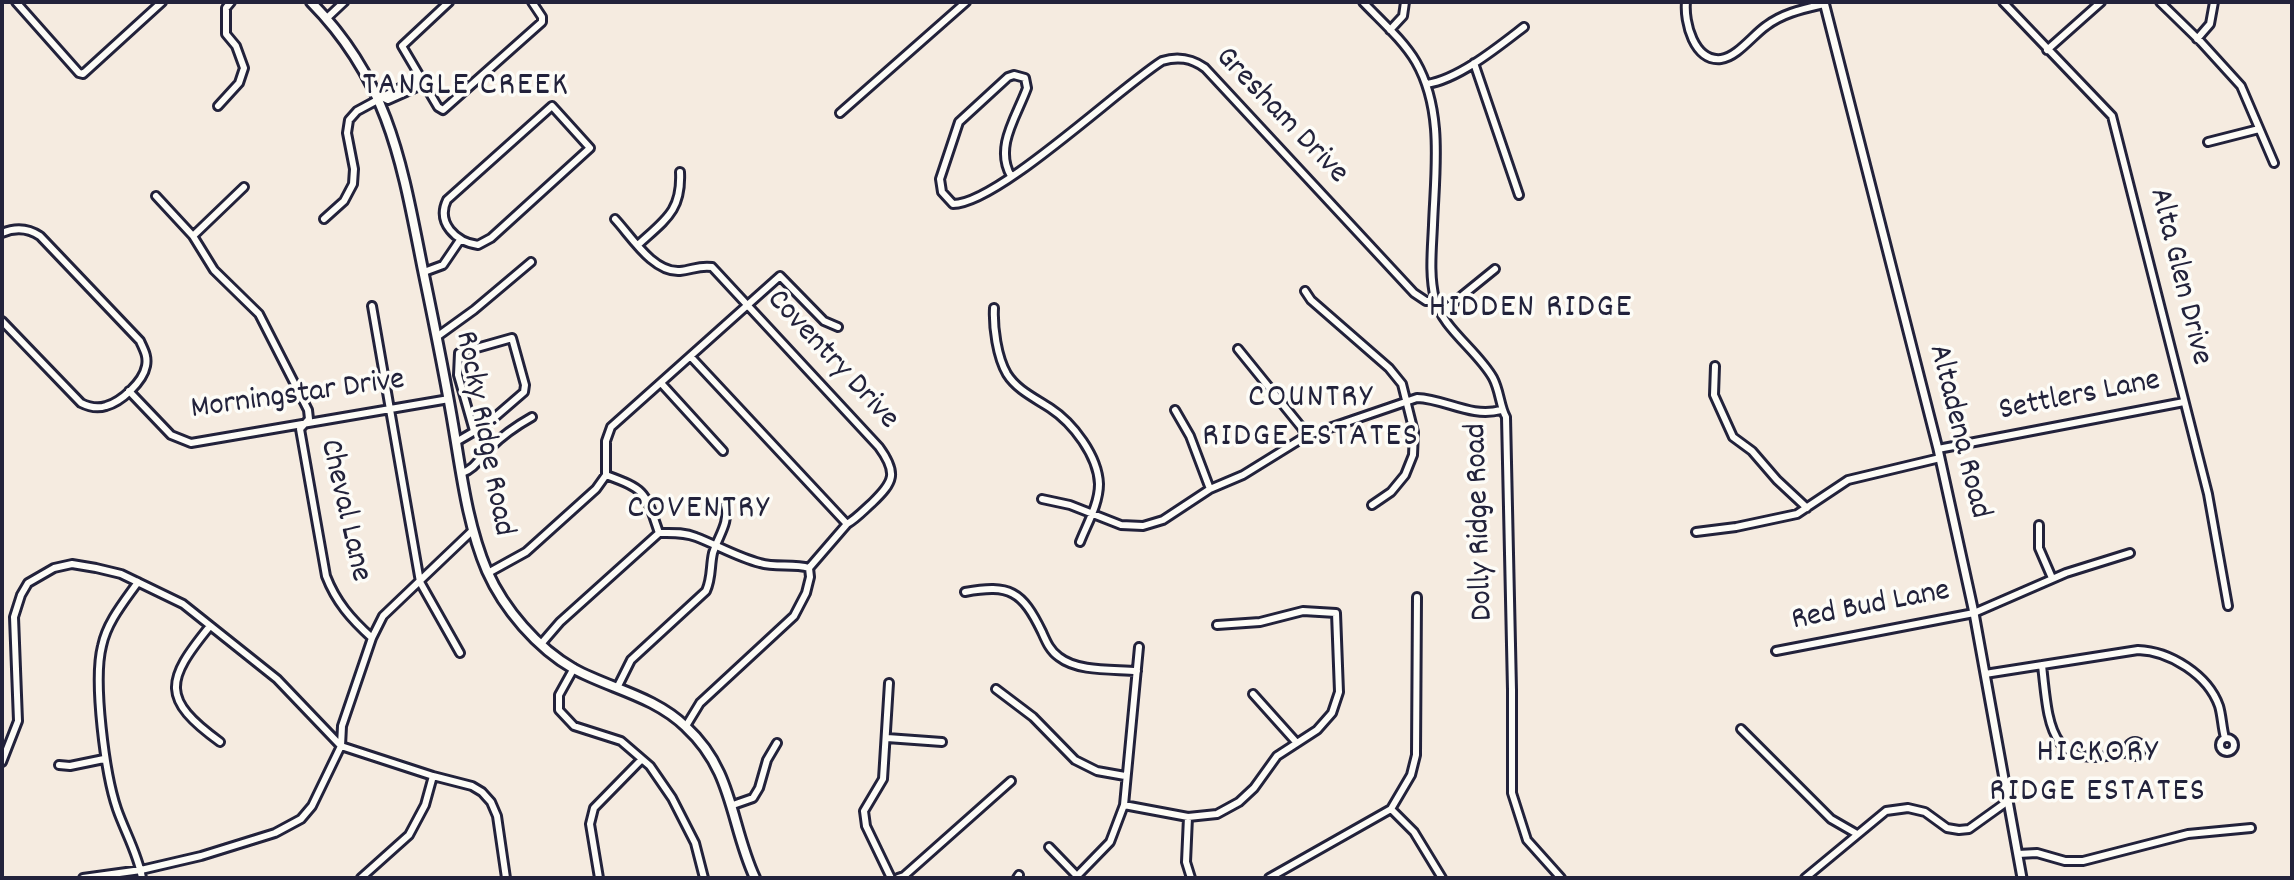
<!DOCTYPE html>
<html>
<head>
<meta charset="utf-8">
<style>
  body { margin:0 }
  #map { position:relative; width:2294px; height:880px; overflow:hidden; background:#f5ebe0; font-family:Dekko,sans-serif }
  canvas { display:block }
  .frame { position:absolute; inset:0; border:4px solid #22223b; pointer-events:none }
</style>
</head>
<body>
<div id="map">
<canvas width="2294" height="880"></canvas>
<div class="frame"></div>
</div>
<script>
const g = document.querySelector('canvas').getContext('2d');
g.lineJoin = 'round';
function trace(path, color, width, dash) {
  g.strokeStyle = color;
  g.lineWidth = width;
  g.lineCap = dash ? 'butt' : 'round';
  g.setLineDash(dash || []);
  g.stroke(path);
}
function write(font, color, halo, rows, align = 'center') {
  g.font = font + ' Dekko,sans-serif';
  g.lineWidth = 7;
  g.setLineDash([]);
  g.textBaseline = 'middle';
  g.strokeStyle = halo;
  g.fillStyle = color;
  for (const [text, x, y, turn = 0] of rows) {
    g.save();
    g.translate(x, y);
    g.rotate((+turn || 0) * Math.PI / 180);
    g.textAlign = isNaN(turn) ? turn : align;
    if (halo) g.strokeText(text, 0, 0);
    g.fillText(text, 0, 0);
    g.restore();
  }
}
const minor = new Path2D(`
  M16,2l63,71 4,1 79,-72
  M449,2l-47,44 36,61 5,3 99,-88v-5l-10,-15
  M1363,2c18,19 40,38 53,60 28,49 19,109 17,163 -1,24 -4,50 2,74 7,29 43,52 58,79 7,13 7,29 13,39l6,273v103l15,47 34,38
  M1686,2c-2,20 8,60 35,57 16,-2 32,-24 45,-33 17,-13 37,-17 58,-22
  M2003,2l109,114 96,378 20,112
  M2160,2l41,40 40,44 33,77
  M327,18l17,-16
  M1390,30l13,-14 2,-14
  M2197,39l13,-15 4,-22
  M2047,50l54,-48
  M1474,63l45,132
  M1427,84c32,-5 71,-37 97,-57
  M384,98l4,2 36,-16
  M218,106l21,-23 5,-15 -8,-22 -10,-12v-26l5,-6
  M552,106l38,42 -99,90 -13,7c-22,-3 -42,-22 -31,-45z
  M840,113l126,-111
  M2208,142l51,-13
  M1011,176c-17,-29 6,-60 16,-88l-2,-10 -11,-3 -6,2 -49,45 -19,57 2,13 11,12c44,0 165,-115 209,-143 16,-5 29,-3 43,7l209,225 12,8h9
  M156,196l37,40 21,34 45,44 49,96 1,9 -9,10 26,147c10,26 25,43 46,62
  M324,219l20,-18 9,-17 1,-15 -7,-36 2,-13 8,-9 63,-34
  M615,219c16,17 38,54 65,52 12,-1 19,-6 32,-4l167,180c19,26 15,35 -7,56 -8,7 -15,15 -25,21l-38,44 1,9 -4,16 -12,23 -94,87 -14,23
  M2,233c14,-6 26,-5 38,3l100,105c4,9 8,15 6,25 -3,16 -25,36 -40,40 -9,3 -17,1 -25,-3l-79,-82
  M193,236l51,-49
  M639,244c26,-24 43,-33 41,-72
  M424,272l19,-7 17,-25
  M1305,291l6,9 78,68 13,16 12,48 -1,23 -8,20 -14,17 -19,13
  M372,306l48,276 40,71
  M994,308c-1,19 3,49 13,66 10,16 28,24 43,34 23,15 48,48 49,76 0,20 -12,40 -19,58
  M1442,312l53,-43
  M438,336l36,-26 57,-48
  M1238,349l64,79 4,8
  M691,357l156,167
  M1715,366l-1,29 19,42 19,14 25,29 30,28
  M661,383l62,68
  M129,391l42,44 20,8 258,-44
  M1175,410l15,26 20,53
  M456,442l31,-18 37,-32 1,-7 -13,-47 -53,15 -1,22 16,56
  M1938,449l246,-47
  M462,473c14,-5 17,-15 28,-25 13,-13 26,-22 42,-31
  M606,475c41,15 39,17 53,58
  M1042,499l28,6 51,20 22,1 20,-6 47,-31 33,-14 63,-39 111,-38c29,1 53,20 84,12
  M2039,525v23l13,30
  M1696,532l40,-5 61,-13 51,-34 92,-22
  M659,533c12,0 25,-1 37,4 21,8 41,20 64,26 16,5 33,0 49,5
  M488,573l38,-21 70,-63 10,-14v-34l5,-14 169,-151 44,45 14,6
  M138,582c-14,20 -31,40 -36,64 -9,35 3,128 15,163 8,23 21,45 25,69
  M965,592c45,-8 57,-1 77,40 4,9 8,19 17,25 19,15 54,12 78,14
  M210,626c-45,55 -49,73 10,116
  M541,644l19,-22 99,-89
  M1776,651l198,-38 92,-40 64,-20
  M2042,665c7,64 7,107 86,87
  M574,668l-15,27v15l15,16 47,15 29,25 22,32 23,45 9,35
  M1985,674l153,-24c32,1 70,25 81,56 3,10 3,21 6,32
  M889,683l-6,96 -19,32 2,15 25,52
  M618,686l13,-26 75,-69c6,-13 4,-25 7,-38 5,-17 17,-30 12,-48
  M996,689l37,28 42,43 22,11 28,5
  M1253,694l43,48
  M1741,729l90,90 26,15
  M2220 745a7 7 0 1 1 14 0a7 7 0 1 1-14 0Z
  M887,738l55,4
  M2128 749a7 7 0 1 1 14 0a7 7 0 1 1-14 0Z
  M2,762l16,-41 -4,-104 7,-22 7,-12 26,-15 18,-4 24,4 25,6 62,30 94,75 64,67 92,30 39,10 10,6 9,10 6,14 9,62
  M59,765l11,1 34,-7
  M733,805l20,-7 6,-10 8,-28 10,-17
  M1124,805l64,12 29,-3 22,-12 15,-14 23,-32 40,-26 15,-17 7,-21 -3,-79 -33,-2 -43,11 -43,3
  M1391,809l23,23 28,46
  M1188,817l-2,45 5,16
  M1049,847l28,29
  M2018,854l19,-1 28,8h18l105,-27 63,-6
  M83,878l58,-8 60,-14 74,-23 26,-14 11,-13 29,-60 1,-20 30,-88 11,-22 89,-85
  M361,878l48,-43 16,-30 8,-29
  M599,878l-9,-54 4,-16 47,-48
  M898,878l6,-2 107,-95
  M1017,878l2,-3
  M1075,878l35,-36 14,-37 15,-158
  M1269,878l122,-69 20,-34 5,-20 1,-158
  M1805,878l81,-67 22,-3 17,4 22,16 12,2 10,-1 39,-28`);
const tertiary = new Path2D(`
  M1824,2l114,447 36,164 48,265`);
const secondary = new Path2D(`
  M311,2c79,80 91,163 112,268 11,53 22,106 31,160 8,48 14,96 33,141 17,38 50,77 87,98 37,20 80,27 112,58 48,44 44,97 69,151`);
trace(minor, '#22223b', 12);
trace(tertiary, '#22223b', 13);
trace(secondary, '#22223b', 14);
trace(minor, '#fdfcf7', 6);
trace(tertiary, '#fdfcf7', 7);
trace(secondary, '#fdfcf7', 8);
write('32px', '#22223b', '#fdfcf7', [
  ["Gresham Drive",1280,117,46],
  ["Alta Glen Drive",2178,277,76],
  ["Coventry Drive",831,361,47],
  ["Morningstar Drive",298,397,-8],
  ["Settlers Lane",2080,398,-11],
  ["Altadena Road",1957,432,76],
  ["Rocky Ridge Road",482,434,79],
  ["Cheval Lane",343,511,77],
  ["Dolly Ridge Road",1482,522,-92],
  ["Red Bud Lane",1871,608,-11]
]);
g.letterSpacing = '2px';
write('34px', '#22223b', '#fdfcf7', [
  ["TANGLE CREEK",466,88],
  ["HIDDEN RIDGE",1531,310],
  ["COUNTRY",1311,400],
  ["RIDGE ESTATES",1311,439],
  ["COVENTRY",699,511],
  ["HICKORY",2098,755],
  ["RIDGE ESTATES",2098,794]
]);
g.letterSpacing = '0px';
</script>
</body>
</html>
